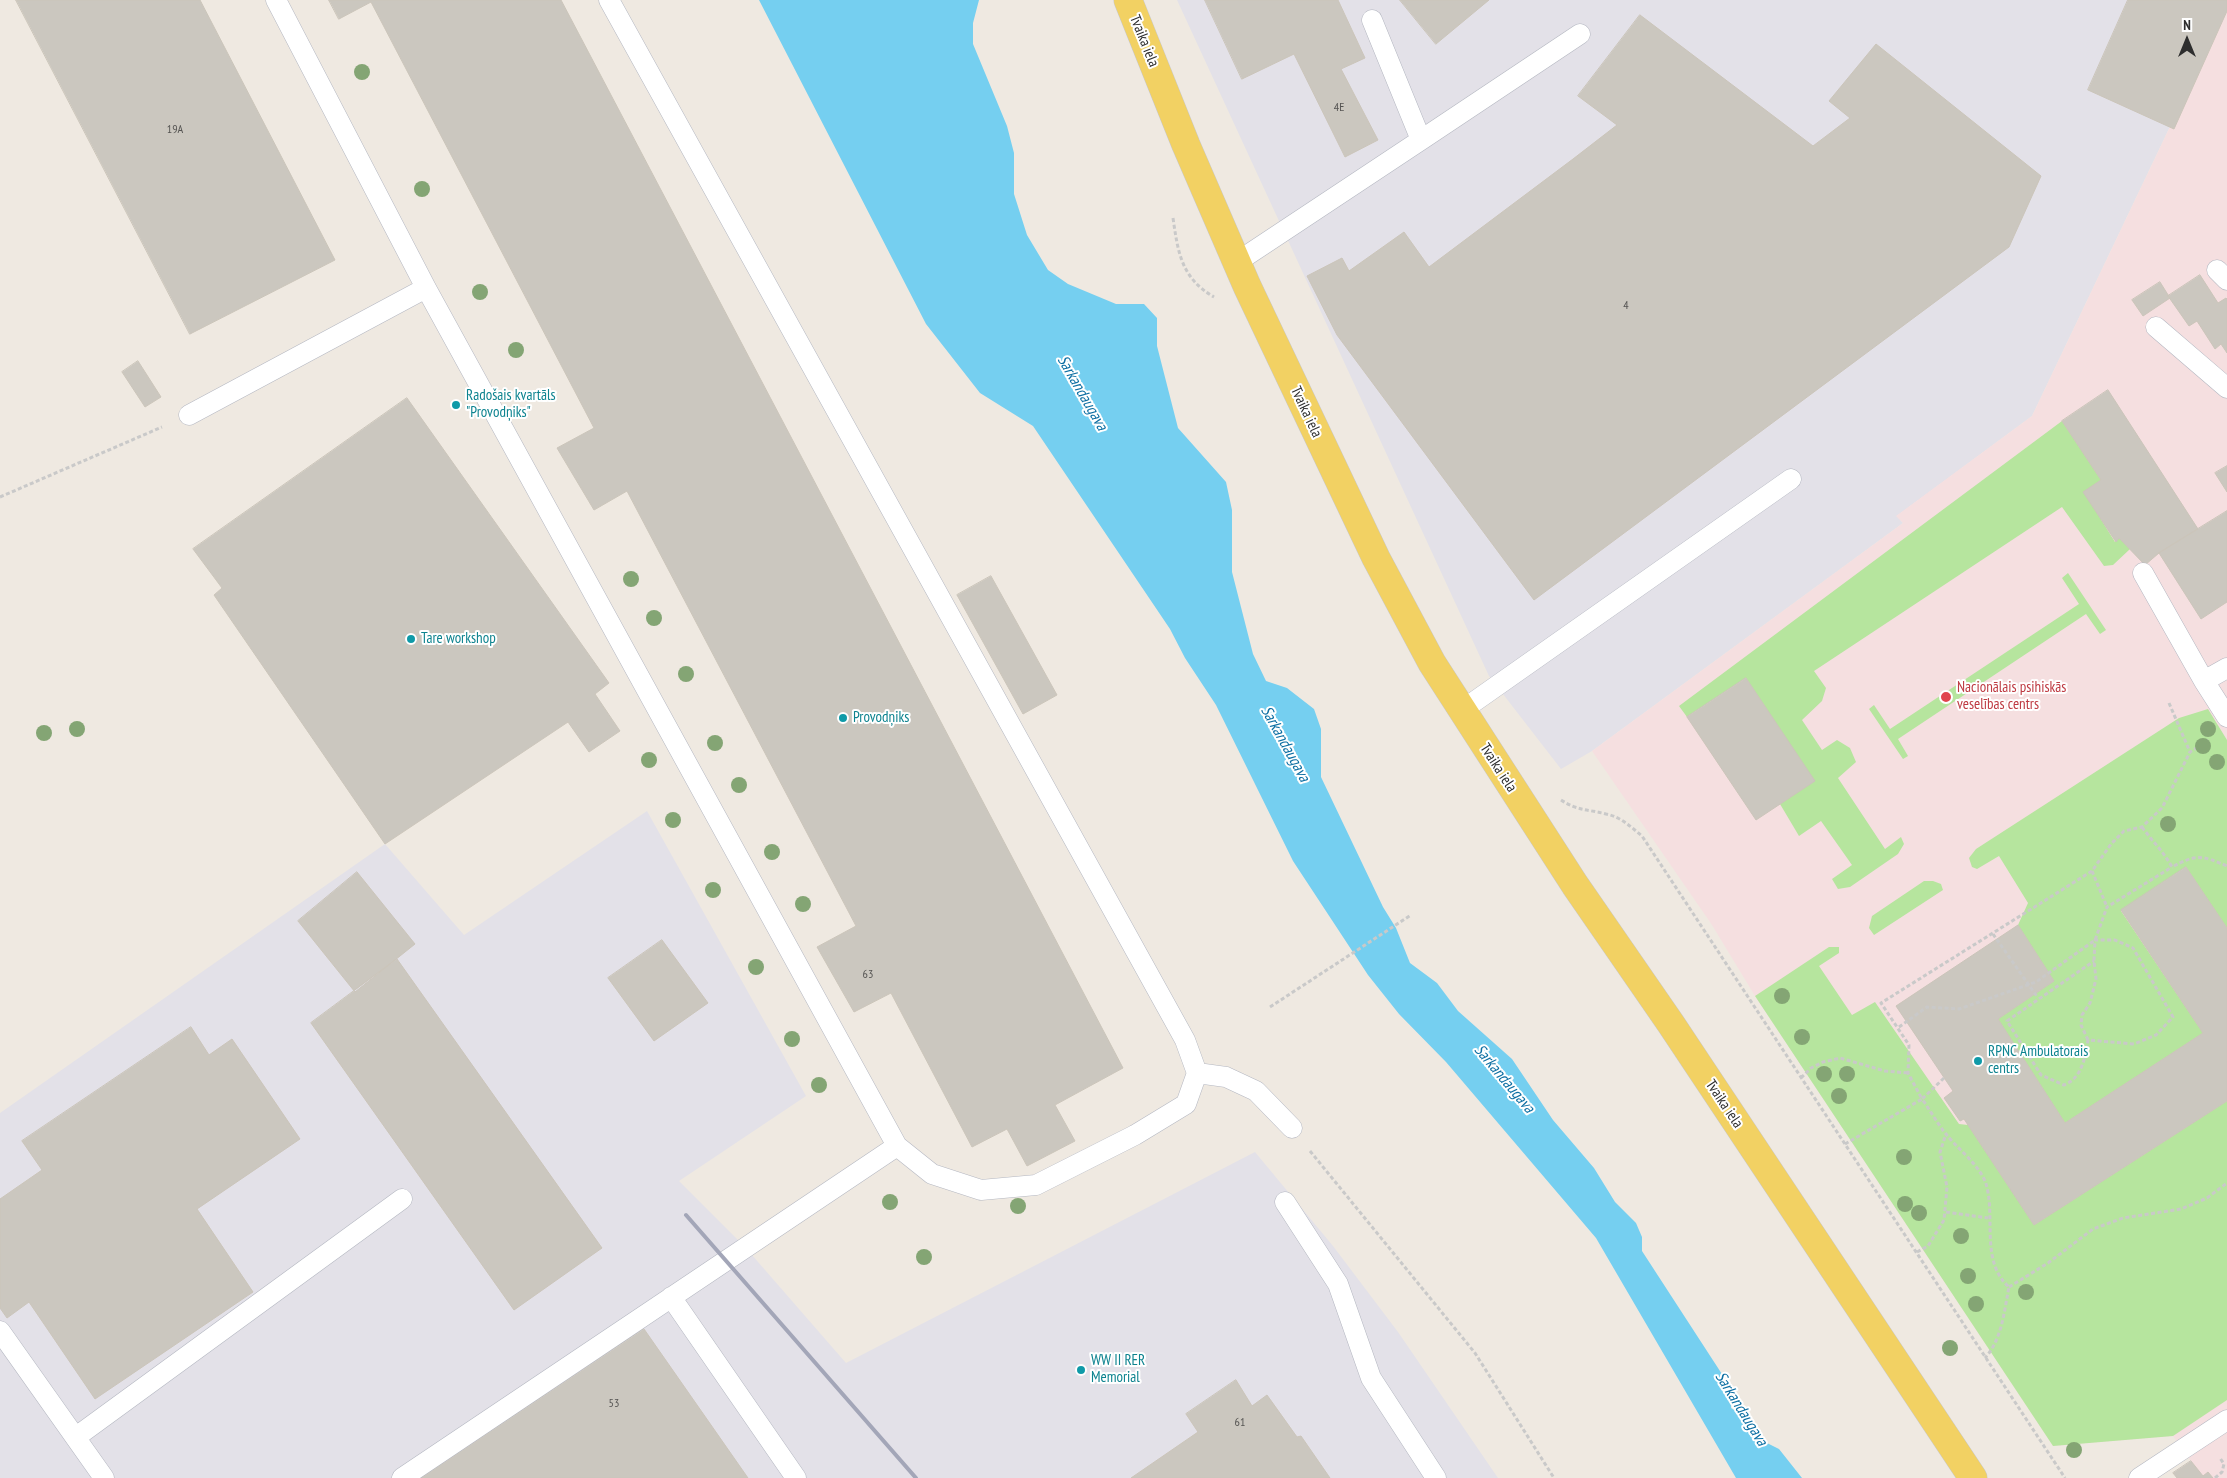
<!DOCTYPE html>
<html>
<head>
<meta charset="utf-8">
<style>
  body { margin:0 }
  #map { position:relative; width:2227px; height:1478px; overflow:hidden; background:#efe9e1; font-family:"PT Sans Narrow",sans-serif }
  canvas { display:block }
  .north { position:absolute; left:2162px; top:15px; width:50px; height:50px; -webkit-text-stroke:4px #fff; paint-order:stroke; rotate:0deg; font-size:14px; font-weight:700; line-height:20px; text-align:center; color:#2e2e2e }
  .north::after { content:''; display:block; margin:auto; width:18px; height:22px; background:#2e2e2e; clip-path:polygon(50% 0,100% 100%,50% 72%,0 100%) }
</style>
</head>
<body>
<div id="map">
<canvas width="2227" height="1478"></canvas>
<div class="north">N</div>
</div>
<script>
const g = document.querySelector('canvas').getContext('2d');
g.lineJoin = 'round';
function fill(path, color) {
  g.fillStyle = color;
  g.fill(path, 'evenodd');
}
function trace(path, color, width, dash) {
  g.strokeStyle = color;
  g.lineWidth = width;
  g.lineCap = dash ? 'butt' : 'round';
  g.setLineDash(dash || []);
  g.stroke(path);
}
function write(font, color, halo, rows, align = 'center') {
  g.font = font + ' "PT Sans Narrow",sans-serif';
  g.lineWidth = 4;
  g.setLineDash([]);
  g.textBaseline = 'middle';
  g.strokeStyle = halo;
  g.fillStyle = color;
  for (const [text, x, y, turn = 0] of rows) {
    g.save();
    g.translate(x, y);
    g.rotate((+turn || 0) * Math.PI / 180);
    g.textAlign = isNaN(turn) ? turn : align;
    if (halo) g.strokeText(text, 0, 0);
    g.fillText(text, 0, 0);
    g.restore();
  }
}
fill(new Path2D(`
  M1177,0h1050v7l-195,409 -135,100 6,7 -311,228 -31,18 -72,-93z
  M647,811l159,285 -127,85 66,66 101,116 409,-211 78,94 65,86 100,146h-1498v-365l385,-269 79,91z`), '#e3e1e8');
fill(new Path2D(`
  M2227,7v1471h-50l-4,-5 18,-12 -18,-25 -120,10 -298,-450 -43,-71 -120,-174 311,-228 -7,-7 136,-100z`), '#f5dfe0');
fill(new Path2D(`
  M2062,421l39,59 -17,12 31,50 4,-4 11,11 -17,16 -9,1 -42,-59 -248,164 12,17 -4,13 -20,19 20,30 15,-10 13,8 6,14 -18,16 47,71 16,-12 3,7 -6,10 -48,33 -12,2 -6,-10 20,-14 -31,-44 -22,15 -19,-32 34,-23 -68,-103 -59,39 -8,-11z
  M2068,573l38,57 -6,4 -14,-20 -188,125 10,17 -5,3 -34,-50 5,-4 16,24 189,-125 -17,-26z
  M2208,709l19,31v188l-41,-61 -65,44 82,122 -138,90 -67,-104 56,-38 -36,-56 10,-22 -29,-47 -22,13 -5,-2 -3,-9 7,-9 203,-131z
  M1924,881h9l8,3 2,6 -69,45 -5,-7 3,-12z
  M1829,947h10v6l-20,13 33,49 23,-13 84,122 9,1 66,100 193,-124v299l-54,36 -120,10 -298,-450z`), '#b6e59e');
fill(new Path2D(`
  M759,0h220l-6,23v21l34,82 7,27v41l13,41 21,35 20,14 48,20h28l13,14v28l21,82 48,54 6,28v62l21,82 13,27 21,7 27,21 7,20v48l62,130 13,21 14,35 27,20 21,28 54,48 41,61 41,48 21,34 21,21 6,14v14l89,137v20l21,14 13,20 14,7 23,29h-66l-140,-240 -150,-176 -47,-48 -31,-39 -75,-114 -77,-156 -31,-47 -15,-29 -137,-203 -53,-33 -54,-69z`), '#75cff0');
const building = new Path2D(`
  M16,0h184l135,260 -145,74z
  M329,0h232l562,1068 -68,37 20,36 -48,25 -20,-37 -35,18 -81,-154 -37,19 -37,-65 39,-21 -229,-435 -33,19 -37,-62 37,-20 -223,-426 -32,17z
  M1205,0h133l27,58 -24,11 37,71 -33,17 -51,-103 -52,25z
  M1400,0h89l-53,44z
  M2128,0h99v11l-53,118 -86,-39z
  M1640,15l173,131 37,-28 -21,-17 47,-57 165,132 -32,71 -475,353 -197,-265 -30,-59 35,-18 7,13 55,-39 25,35 144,-108 44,-34 -39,-29z
  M2200,275l18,28 8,-5 1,1v54l-6,-9 -6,5 -18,-28 -8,5 -21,-30z
  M2160,282l10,16 -27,18 -11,-16z
  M138,361l23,36 -16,10 -23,-35z
  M2108,390l90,139 -39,24 -14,12 -26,-27 -3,4 -33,-50 18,-12 -39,-59z
  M407,398l202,285 -14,11 25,37 -31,21 -21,-30 -183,122 -171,-249 8,-7 -29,-39z
  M2227,466v26l-12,-19z
  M2227,511v91l-26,17 -42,-66z
  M991,576l66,119 -34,19 -66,-119z
  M1746,678l69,103 -59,39 -69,-103z
  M2186,867l41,61v173l-193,124 -70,-106 -4,2 -16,-23 9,-7 -57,-85 122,-81 36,56 -56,38 67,104 138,-90 -82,-123z
  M357,872l58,72 -60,48 -57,-71z
  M662,940l46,63 -54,38 -46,-63z
  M397,959l205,289 -88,62 -203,-287z
  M191,1027l18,28 23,-16 68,100 -103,70 56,83 -158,107 -66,-97 -22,16 -7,-10v-109l42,-29 -20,-29z
  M644,1329l104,149h-327z
  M1236,1380l16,26 15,-11 30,42 4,-1 29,42h-199l67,-46 -12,-18z
  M2191,1461l12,15 5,-4 5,6h-36l-4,-5z`);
fill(building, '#cbc7bf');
trace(building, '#cbc5ba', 1);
const service = new Path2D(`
  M276,0l150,288 471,858 35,28 49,16 55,-5 99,-50 51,-31 11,-31 -12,-33 -576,-1040
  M1421,140l159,-106
  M1237,262l184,-122 -49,-120
  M2217,270l10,10
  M2156,327l71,61
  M189,415l237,-127
  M2143,573l61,108 23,36
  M2204,681l23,-13
  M1461,711l330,-232
  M1197,1073l29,4 30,14 36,37
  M1285,1202l53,82 33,94 65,100
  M671,1297l125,181
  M0,1331l104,147
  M76,1437l326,-238
  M402,1478l495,-332
  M2139,1478l88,-58`);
const primary = new Path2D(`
  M1128,0l58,145 61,141 129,272 56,105 143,222 96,139 302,454`);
trace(service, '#b4b7c1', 21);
trace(primary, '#c9c9c9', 29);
trace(new Path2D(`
  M1173,218c5,34 8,60 41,79
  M0,497l162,-70
  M2169,703l21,49
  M1561,800c17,11 26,9 45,14 15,3 25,13 36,22l423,642
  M2142,827c10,14 22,25 30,40 25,-13 29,-12 55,-1
  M2092,871l15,36
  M1993,934l45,64
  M1270,1007l141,-92
  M1899,1027l28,-20 32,2 77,-27 59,-42 12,-33 65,-40
  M2088,1040l-7,-15 1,-10 8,-12 6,-24 -2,-18 1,-21h20l18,8 40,69 -17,18 -22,9 -46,-4c-3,18 -6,38 -24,45l-23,-10 -34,-54 87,-60
  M1801,1078l10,-10 12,-6 17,-4 45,13 23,2
  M1944,1078l-22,21c8,11 15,24 24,35 12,15 31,29 39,47 12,32 -6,80 24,106 -5,25 -7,52 -24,71
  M1845,1144l77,-45 -14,-26 1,-28 -28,-42 211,-132 19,-27 13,-13 18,-4 20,-19 28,-56 19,-12
  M1310,1151l165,202 79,125
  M1946,1212l42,6
  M1917,1252l11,-6 16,-26 3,-33 -7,-35 6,-18
  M2009,1287l39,-24 45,-34 30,-11 58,-9 26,-11 20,-15
  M2215,1478l7,-6 2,-8 -4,-6`), '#c9c9c9', 3, [4, 2.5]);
trace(service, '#fff', 20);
trace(primary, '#f2d163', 28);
trace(new Path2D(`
  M686,1215l230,263`), '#a3a6b8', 4);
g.fillStyle = '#84a574';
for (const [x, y] of [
  [362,72],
  [422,189],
  [480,292],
  [516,350],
  [631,579],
  [654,618],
  [686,674],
  [77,729],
  [2208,729],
  [44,733],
  [715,743],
  [2203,746],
  [649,760],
  [2217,762],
  [739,785],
  [673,820],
  [2168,824],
  [772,852],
  [713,890],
  [803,904],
  [756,967],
  [1782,996],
  [1802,1037],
  [792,1039],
  [1824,1074],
  [1847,1074],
  [819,1085],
  [1839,1096],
  [1904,1157],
  [890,1202],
  [1905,1204],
  [1018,1206],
  [1919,1213],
  [1961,1236],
  [924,1257],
  [1968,1276],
  [2026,1292],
  [1976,1304],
  [1950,1348],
  [2074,1450]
]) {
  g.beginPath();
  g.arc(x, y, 8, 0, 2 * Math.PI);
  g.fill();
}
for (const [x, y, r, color] of [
  [456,405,5,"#0f9aa8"],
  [411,639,5,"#0f9aa8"],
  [1946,697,6,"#e0444e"],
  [843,718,5,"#0f9aa8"],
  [1978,1061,5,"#0f9aa8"],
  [1081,1370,5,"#0f9aa8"]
]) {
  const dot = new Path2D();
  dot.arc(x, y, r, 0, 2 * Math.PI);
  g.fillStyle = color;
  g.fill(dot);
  trace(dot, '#fff', 2);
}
write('12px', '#555452', null, [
  ["4E",1339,108],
  ["19A",175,130],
  ["4",1626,306],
  ["63",868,975],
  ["53",614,1404],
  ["61",1240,1423]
]);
write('15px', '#2e2e2e', '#fff', [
  ["Tvaika iela",1144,41,68],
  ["Tvaika iela",1306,412,65],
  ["Tvaika iela",1498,768,57],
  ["Tvaika iela",1724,1104,56]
]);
write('15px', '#0d838f', '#fff', [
  ["Radošais kvartāls",466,396],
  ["\"Provodņiks\"",466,413],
  ["Tare workshop",421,639],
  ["Provodņiks",853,718],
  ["RPNC Ambulatorais",1988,1052],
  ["centrs",1988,1069],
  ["WW II RER",1091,1361],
  ["Memorial",1091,1378]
], 'left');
write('15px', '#be3a42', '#fff', [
  ["Nacionālais psihiskās",1957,688],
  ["veselības centrs",1957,705]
], 'left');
write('italic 16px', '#0d6fa3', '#fff', [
  ["Sarkandaugava",1082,393,60],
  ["Sarkandaugava",1285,744,61],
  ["Sarkandaugava",1504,1079,50],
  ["Sarkandaugava",1741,1409,58]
]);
</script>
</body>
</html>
